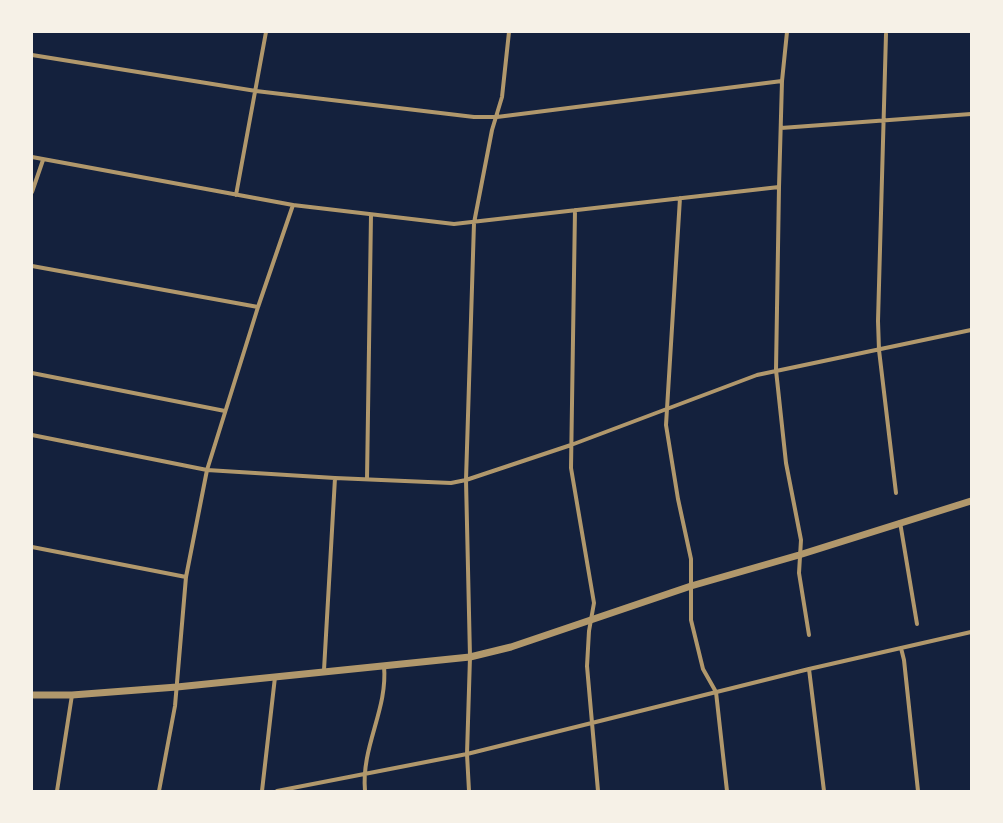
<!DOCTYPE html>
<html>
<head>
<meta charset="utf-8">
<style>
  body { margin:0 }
  #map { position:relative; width:1003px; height:823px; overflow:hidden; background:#14213d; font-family:Helvetica,sans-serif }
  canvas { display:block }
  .frame { position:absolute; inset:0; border:33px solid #f6f1e7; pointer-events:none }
</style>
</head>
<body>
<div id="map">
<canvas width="1003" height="823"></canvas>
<div class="frame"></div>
</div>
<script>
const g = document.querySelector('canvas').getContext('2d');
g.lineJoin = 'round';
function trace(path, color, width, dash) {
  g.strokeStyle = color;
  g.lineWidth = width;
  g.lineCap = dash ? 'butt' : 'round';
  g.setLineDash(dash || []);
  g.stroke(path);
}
trace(new Path2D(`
  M787,32l-5,49 -3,106 -3,183 10,93 15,77 -2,33 10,62
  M886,34l-8,287 1,29 17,143
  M32,55l224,36 218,26h23l285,-36
  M781,128l190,-14
  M32,157l261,48 161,19 325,-37
  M32,192l11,-32
  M236,195l30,-163
  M680,198l-14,227 12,74 13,60v61l12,49 13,23 11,99
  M575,210l-4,258 23,135 -5,28 -2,35 11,125
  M32,266l226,41
  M32,373l193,38
  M32,435l175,35 128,8 116,5 15,-3 105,-35 186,-70 214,-45
  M367,479l4,-264
  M900,522l17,102
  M32,547l154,30
  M901,648l3,12 14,131
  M809,669l15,122
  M324,670l11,-192
  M57,791l15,-96
  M159,791l16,-85 11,-129 21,-107 51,-163 35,-102
  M262,791l13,-114
  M277,791l190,-37 342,-85 162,-37
  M365,791c-4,-45 23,-81 19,-125
  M469,791l-2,-37 3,-97 -4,-177 8,-257 18,-93 10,-33 7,-65`), '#b1986c', 4);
trace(new Path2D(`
  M32,695h40l105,-8 293,-30 41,-10 180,-61 108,-31 172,-54`), '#b1986c', 7);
</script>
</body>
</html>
